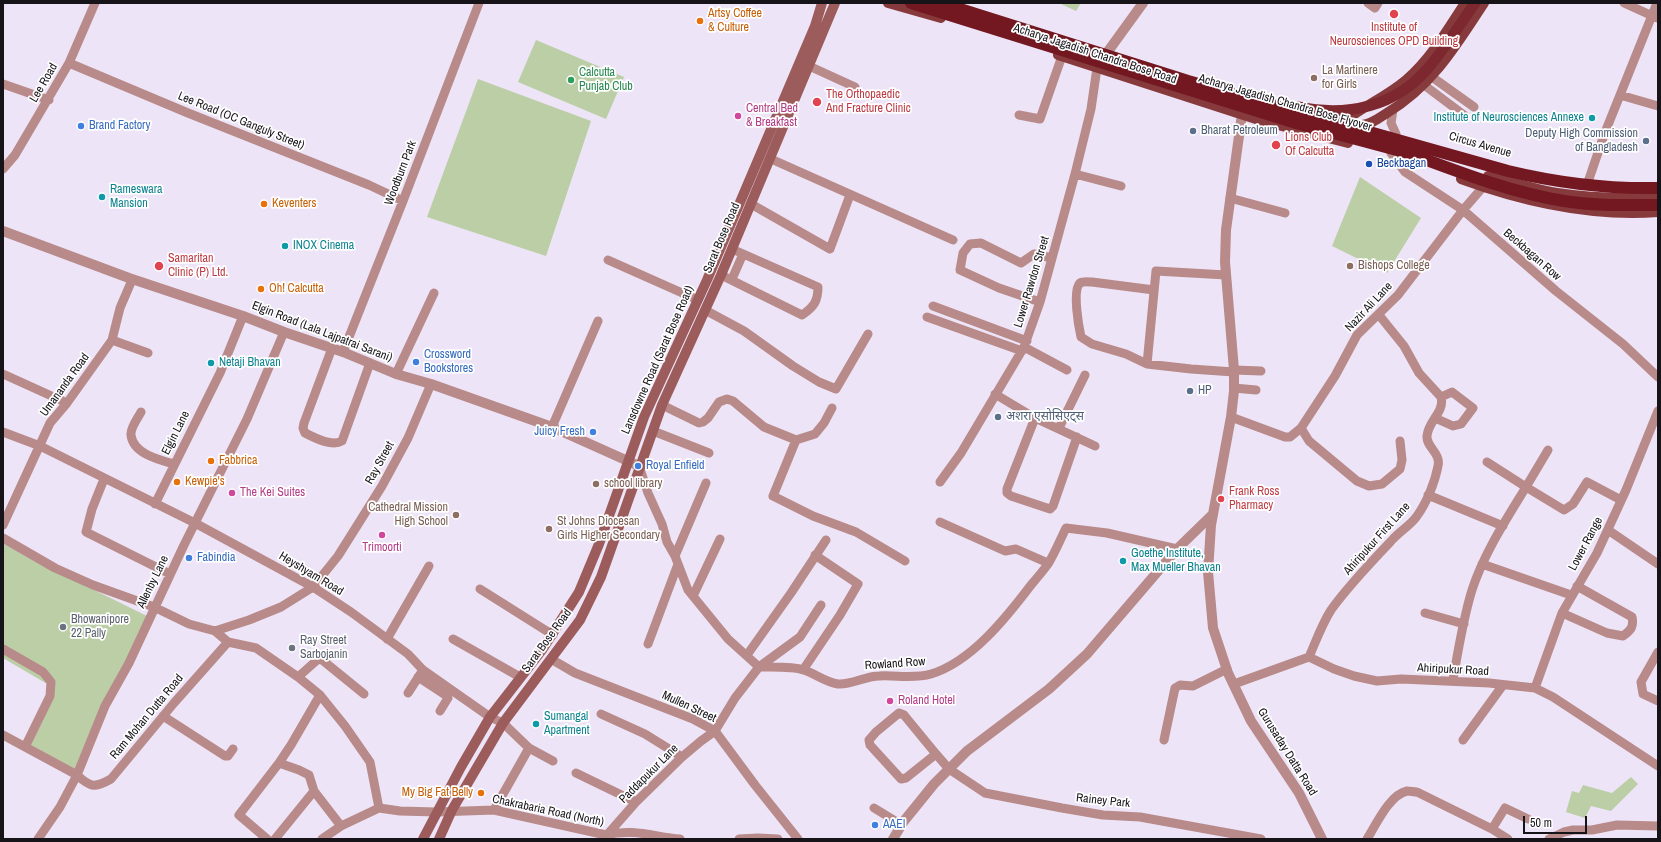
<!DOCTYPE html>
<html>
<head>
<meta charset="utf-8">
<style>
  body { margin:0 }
  #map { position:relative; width:1661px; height:842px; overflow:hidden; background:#ede4f7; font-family:"Archivo Narrow",sans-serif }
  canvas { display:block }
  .frame { position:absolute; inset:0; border:4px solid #161319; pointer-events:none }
  .scale { position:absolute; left:1523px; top:816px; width:64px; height:18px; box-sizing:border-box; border:2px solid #161319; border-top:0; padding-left:5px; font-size:12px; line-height:14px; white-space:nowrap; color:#161319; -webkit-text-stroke:3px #fff; paint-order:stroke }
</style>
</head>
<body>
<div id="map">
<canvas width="1661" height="842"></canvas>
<div class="frame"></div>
<div class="scale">50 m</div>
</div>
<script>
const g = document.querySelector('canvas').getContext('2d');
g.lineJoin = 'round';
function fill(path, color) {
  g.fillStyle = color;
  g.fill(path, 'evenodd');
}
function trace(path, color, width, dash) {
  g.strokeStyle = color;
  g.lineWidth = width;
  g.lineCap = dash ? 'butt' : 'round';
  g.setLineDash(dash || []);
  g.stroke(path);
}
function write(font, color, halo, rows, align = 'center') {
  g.font = font + ' "Archivo Narrow","Noto Sans Devanagari",sans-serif';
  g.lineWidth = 3.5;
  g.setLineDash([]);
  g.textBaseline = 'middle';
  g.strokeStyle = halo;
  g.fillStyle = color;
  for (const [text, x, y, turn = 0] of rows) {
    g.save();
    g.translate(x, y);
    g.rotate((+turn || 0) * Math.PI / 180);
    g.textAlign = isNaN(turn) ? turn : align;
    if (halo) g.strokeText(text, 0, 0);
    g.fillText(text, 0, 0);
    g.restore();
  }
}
fill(new Path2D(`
  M1059,3h22l-5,8z
  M536,40l88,37 -18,42 -88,-37z
  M478,79l113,42 -45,135 -119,-39z
  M1360,177l61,41 -34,55 -55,-27z
  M3,543l30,17 114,56 -71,155 -49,-25 27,-58 -51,-30z
  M1631,777l7,7 -27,27 -20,-5 -6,12 -19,-6 6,-21 7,2 4,-8 29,8z`), '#bbcea6');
trace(new Path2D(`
  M1368,3l7,5 3,-5
  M1624,3l33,15
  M69,63l119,50 181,72 34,16
  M809,66l46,21
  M1432,77l42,30
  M3,84l46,16
  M1424,85l40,30
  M1620,95l38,11
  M1393,110l-2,13 5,11 -5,19 14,19 58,38 93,81 67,53 35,33
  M1019,115l21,4 22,-63
  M771,159l182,81
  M3,169l12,-14 54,-92 26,-60
  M1075,174l46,12
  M1588,182l16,-47 53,-132
  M1230,198l55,15
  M751,204l79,45 20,-54
  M608,260l90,40
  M721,275l81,40c12,-8 16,-14 16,-28l-86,-38
  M732,279l11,-25
  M1154,290l-62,-8c-3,0 -9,-1 -12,1 -8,7 -1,45 1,54l11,7 34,10 21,10 44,5 43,3
  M1040,302l-41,-14 -39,-18 3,-17 7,-9 11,-1 40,20 13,-9 18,4
  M933,306l94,35
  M705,310l39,21 49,35 26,16 17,7 32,-55
  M927,317l95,34
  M112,340l36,13
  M1024,347l43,23
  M332,348l-28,75 -1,5 2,5c10,5 27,14 37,8l28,-78
  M343,352l60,-151 76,-198
  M1147,364l9,-93 70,4
  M1234,370l27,1
  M3,374l64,29
  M396,374l38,-81
  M1234,388l22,2
  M995,394l40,24 60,28
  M662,405l37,18 4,-1 5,-4 11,-16 8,-3 6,2 31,26 32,13 19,-6 9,-11 8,-15
  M141,412c-3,6 -11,16 -10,23 2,19 29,25 43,29
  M1231,417l54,20h5l11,-9 34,-52 22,-41 41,-40 65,-85 20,-23
  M1035,418l-28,71v4l4,3 39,13 3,-3 24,-69
  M1435,418l18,8 8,-2 12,-16 -21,-16 -11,5
  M552,427l46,-106
  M1059,428l26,-53
  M1301,428l8,13 48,40 12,5 13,-2 18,-15 2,-9 -2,-19
  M653,431l56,22
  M3,432l37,14 155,77 118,64 38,25 57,42 15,16 67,47 13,6 26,25 24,13
  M796,440l-23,56 40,20 43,16 49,29
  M1487,462l39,25 22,-37
  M639,466l9,27 14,31 5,18 8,14 13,34 40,49 31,28c13,0 33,-1 45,3 12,4 21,12 34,14 14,1 27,-8 41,-8 17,-1 35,3 52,-2 40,-12 75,-56 100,-89 6,-7 12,-14 17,-21 7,-11 12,-24 18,-36l41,5 70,16
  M104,479l-12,30 -6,23 84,42
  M940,482l21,-29 63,-106 16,-45 35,-128 16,-65 6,-41
  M1428,495l75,31
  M155,504l65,-131 23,-57
  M940,522l65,29 11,-2 32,14
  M3,525l47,-102 17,-20 45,-63 8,-32 12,-28
  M1608,530l50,34
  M3,538l52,30 38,17 61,22 35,17 26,7 13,11 28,6 42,29 22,18 25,31 25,36 9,46
  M675,556l31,-73
  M1482,564l89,31
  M480,589l73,46
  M693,596l27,-57
  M1425,613l39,11
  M1562,613l45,20 16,3c8,-6 11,-9 9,-19l-55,-31
  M215,631l34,-11 32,-13 32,-20 25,-31 44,-70 26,-48 23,-54
  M387,639l42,-73
  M453,639l67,38
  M648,644l30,-80
  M3,649l40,23 8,10 -1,14 -25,51
  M1658,652l-17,30 2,12 15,7
  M747,655l44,-62 35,-53
  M1309,657c7,-16 13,-33 22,-47 16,-23 42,-50 62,-71 7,-8 18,-14 24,-23 10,-14 18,-34 21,-50 3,-13 -12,-19 -11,-30 1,-15 18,-24 14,-39l-22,-24 -15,-27 -25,-31
  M551,659l24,14 118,46 22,12 40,54 43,54
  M803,670l37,-55 18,-31 -43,-29
  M298,677l18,-16 3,-2h2l43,35
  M418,677l29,19 1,2 -8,13
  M1453,680c5,-29 10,-61 19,-90 12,-37 34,-70 54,-103l38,23 9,-6 14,-22 34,18
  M1234,684l75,-27 25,12 20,7 23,5 24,-2 88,4 46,5 18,9 105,69
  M1535,688l27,-75 35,-60 29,-63 32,-79
  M408,693l13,-20
  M320,695l-29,50 -12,18 20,7 10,5 5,16 27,35
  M601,714l44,20 37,23
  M163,716l62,40h3l5,-7
  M3,735l74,40c14,13 18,13 34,4l63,-76 54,-61
  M1164,740l11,-52 5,-3 13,1 34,-17
  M1463,740l40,-55
  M936,754l-32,-39 -5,-2 -23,19 -7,8 1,5 31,34 5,-1 30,-24 13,15 36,24 77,15 41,7 37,2 121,22
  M576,773l60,29
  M874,808l28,17
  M494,810l35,-62
  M1492,829l13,-21 23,11
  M607,835l29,-33 46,-45 19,-16 14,-10 20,-33 24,-31 41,-30 21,-32
  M38,839l22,-32 17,-32 28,-69 24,-43 55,-118 63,-126 37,-87
  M267,839l-28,-24 40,-52
  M275,839l39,-48
  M322,839l19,-13 38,-18 21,3 37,1 57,-2 112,25c26,-7 49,2 74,4
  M739,839l19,-1 20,1
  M1367,839c9,-14 22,-44 40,-48 3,0 7,1 10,1l75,37 16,10
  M1549,839l15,-7 9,-2h19l25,-5 41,1`), '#b88a89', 9);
trace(new Path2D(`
  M1101,61l42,-58
  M1243,107l-17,123 -1,32 9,108v21l-3,26 -20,108 -3,47 5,56 15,45 23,48 48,72 23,46
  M3,231l126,47 114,38 41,16 59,20 53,22 35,10 121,43 87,39
  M893,839l11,-18 30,-37 33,-33 82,-62 38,-35 90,-105 36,-35`), '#b88a89', 10);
trace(new Path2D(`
  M423,839l38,-72 29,-50 52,-67 37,-58 20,-48 45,-127 63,-137 108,-254 7,-23
  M439,839l13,-29 51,-87 77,-103 21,-43 61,-172 59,-130 114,-272`), '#9c5c5b', 10);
trace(new Path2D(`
  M888,3l53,15
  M1058,55l204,66 86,22
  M1345,121c19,-15 42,-25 61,-41 24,-20 42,-51 59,-77
  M1361,135l1,-10c10,-1 17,-7 25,-12 45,-27 69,-67 97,-110
  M1488,176c23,6 46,13 69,17 33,5 68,6 101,4
  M1461,179c63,23 129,38 197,33`), '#873a3c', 10);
trace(new Path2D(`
  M1408,153c51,19 102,39 156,48 31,5 63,4 94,4`), '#731721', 12);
trace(new Path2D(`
  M1298,107c49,10 98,0 131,-40 17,-20 31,-43 46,-64`), '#7d282e', 11);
trace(new Path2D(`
  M911,3l385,120 112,30
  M941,3l247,78 320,90c50,12 99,18 150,17`), '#731721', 12);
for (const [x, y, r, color] of [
  [1394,14,5,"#e0444e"],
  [700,21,4,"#e8710a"],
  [1314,78,4,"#8d6e63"],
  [571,80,4,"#2e9e5b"],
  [817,102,5,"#e0444e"],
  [738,116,4,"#d1479c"],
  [1592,118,4,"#0f9aa8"],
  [81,126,4,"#3f7fe0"],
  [1193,131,4,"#5c6f8a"],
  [1646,141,4,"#5c6f8a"],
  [1276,145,5,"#e0444e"],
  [1369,164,4,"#1a4fb4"],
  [102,197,4,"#0f9aa8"],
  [264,204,4,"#e8710a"],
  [285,246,4,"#0f9aa8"],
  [159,266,5,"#e0444e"],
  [1350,266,4,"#8d6e63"],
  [261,289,4,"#e8710a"],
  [416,362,4,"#3f7fe0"],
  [211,363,4,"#0f9aa8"],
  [1190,391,4,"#5c6f8a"],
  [998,417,4,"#5c6f8a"],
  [593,432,4,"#3f7fe0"],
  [211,461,4,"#e8710a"],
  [638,466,4,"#3f7fe0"],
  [177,482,4,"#e8710a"],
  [596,484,4,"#8d6e63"],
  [232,493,4,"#d1479c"],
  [1221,499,4,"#e0444e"],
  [456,515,4,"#8d6e63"],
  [549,529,4,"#8d6e63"],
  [382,535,4,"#d1479c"],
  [189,558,4,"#3f7fe0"],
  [1123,561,4,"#0f9aa8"],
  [63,627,4,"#6b7280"],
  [292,648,4,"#6b7280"],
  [890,701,4,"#d1479c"],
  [536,724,4,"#0f9aa8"],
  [481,793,4,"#e8710a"],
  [875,825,4,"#3f7fe0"]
]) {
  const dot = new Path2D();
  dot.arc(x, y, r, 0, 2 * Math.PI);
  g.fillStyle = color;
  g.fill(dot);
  trace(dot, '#fff', 1.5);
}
write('12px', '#c56008', '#fff', [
  ["Artsy Coffee",708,14],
  ["& Culture",708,28],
  ["Keventers",272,204],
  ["Oh! Calcutta",269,289],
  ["Fabbrica",219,461],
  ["Kewpie's",185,482],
  ["My Big Fat Belly",473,793,"right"]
], 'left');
write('12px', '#be3a42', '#fff', [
  ["Institute of",1394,28,"center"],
  ["Neurosciences OPD Building",1394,42,"center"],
  ["The Orthopaedic",826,95],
  ["And Fracture Clinic",826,109],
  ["Lions Club",1285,138],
  ["Of Calcutta",1285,152],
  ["Samaritan",168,259],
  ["Clinic (P) Ltd.",168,273],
  ["Frank Ross",1229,492],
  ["Pharmacy",1229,506]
], 'left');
write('12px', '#161319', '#fff', [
  ["Acharya Jagadish Chandra Bose Road",1095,54,18],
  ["Lee Road",44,83,-60],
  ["Acharya Jagadish Chandra Bose Flyover",1285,103,16],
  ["Lee Road (OC Ganguly Street)",241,121,22],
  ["Circus Avenue",1480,145,16],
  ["Woodburn Park",401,173,-69],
  ["Sarat Bose Road",722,238,-67],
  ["Beckbagan Row",1532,255,41],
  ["Lower Rawdon Street",1032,282,-73],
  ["Nazir Ali Lane",1369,307,-47],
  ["Elgin Road (Lala Lajpatrai Sarani)",322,332,21],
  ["Lansdowne Road (Sarat Bose Road)",658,360,-66],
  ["Umananda Road",65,385,-54],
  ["Elgin Lane",176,433,-63],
  ["Ray Street",380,463,-61],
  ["Ahiripukur First Lane",1377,539,-48],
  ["Lower Range",1586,544,-62],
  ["Heyshyam Road",311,574,31],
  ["Allenby Lane",153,582,-64],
  ["Sarat Bose Road",547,641,-54],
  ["Rowland Row",895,664,-4],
  ["Ahiripukur Road",1453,670,3],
  ["Mullen Street",689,707,25],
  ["Ram Mohan Dutta Road",147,717,-50],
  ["Gurusaday Datta Road",1287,752,58],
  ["Paddapukur Lane",649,774,-45],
  ["Rainey Park",1103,801,6],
  ["Chakrabaria Road (North)",548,811,12]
]);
write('12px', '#785e54', '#fff', [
  ["La Martinere",1322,71],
  ["for Girls",1322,85],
  ["Bishops College",1358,266],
  ["school library",604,484],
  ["Cathedral Mission",448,508,"right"],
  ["High School",448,522,"right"],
  ["St Johns Diocesan",557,522],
  ["Girls Higher Secondary",557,536]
], 'left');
write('12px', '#27864d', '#fff', [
  ["Calcutta",579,73],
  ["Punjab Club",579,87]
], 'left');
write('12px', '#b23c85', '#fff', [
  ["Central Bed",746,109],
  ["& Breakfast",746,123],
  ["The Kei Suites",240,493],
  ["Trimoorti",382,548,"center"],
  ["Roland Hotel",898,701]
], 'left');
write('12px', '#0d838f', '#fff', [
  ["Institute of Neurosciences Annexe",1584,118,"right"],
  ["Rameswara",110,190],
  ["Mansion",110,204],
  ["INOX Cinema",293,246],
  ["Netaji Bhavan",219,363],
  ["Goethe Institute,",1131,554],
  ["Max Mueller Bhavan",1131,568],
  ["Sumangal",544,717],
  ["Apartment",544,731]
], 'left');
write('12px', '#366cbe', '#fff', [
  ["Brand Factory",89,126],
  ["Crossword",424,355],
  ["Bookstores",424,369],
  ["Juicy Fresh",585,432,"right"],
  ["Royal Enfield",646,466],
  ["Fabindia",197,558],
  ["AAEI",883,825]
], 'left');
write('12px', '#4e5e75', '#fff', [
  ["Bharat Petroleum",1201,131],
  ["Deputy High Commission",1638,134,"right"],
  ["of Bangladesh",1638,148,"right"],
  ["HP",1198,391],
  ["अशरा एसोसिएट्स",1006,417]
], 'left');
write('12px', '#164399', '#fff', [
  ["Beckbagan",1377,164]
], 'left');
write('12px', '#5b616d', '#fff', [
  ["Bhowanipore",71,620],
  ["22 Pally",71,634],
  ["Ray Street",300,641],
  ["Sarbojanin",300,655]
], 'left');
</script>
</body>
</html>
